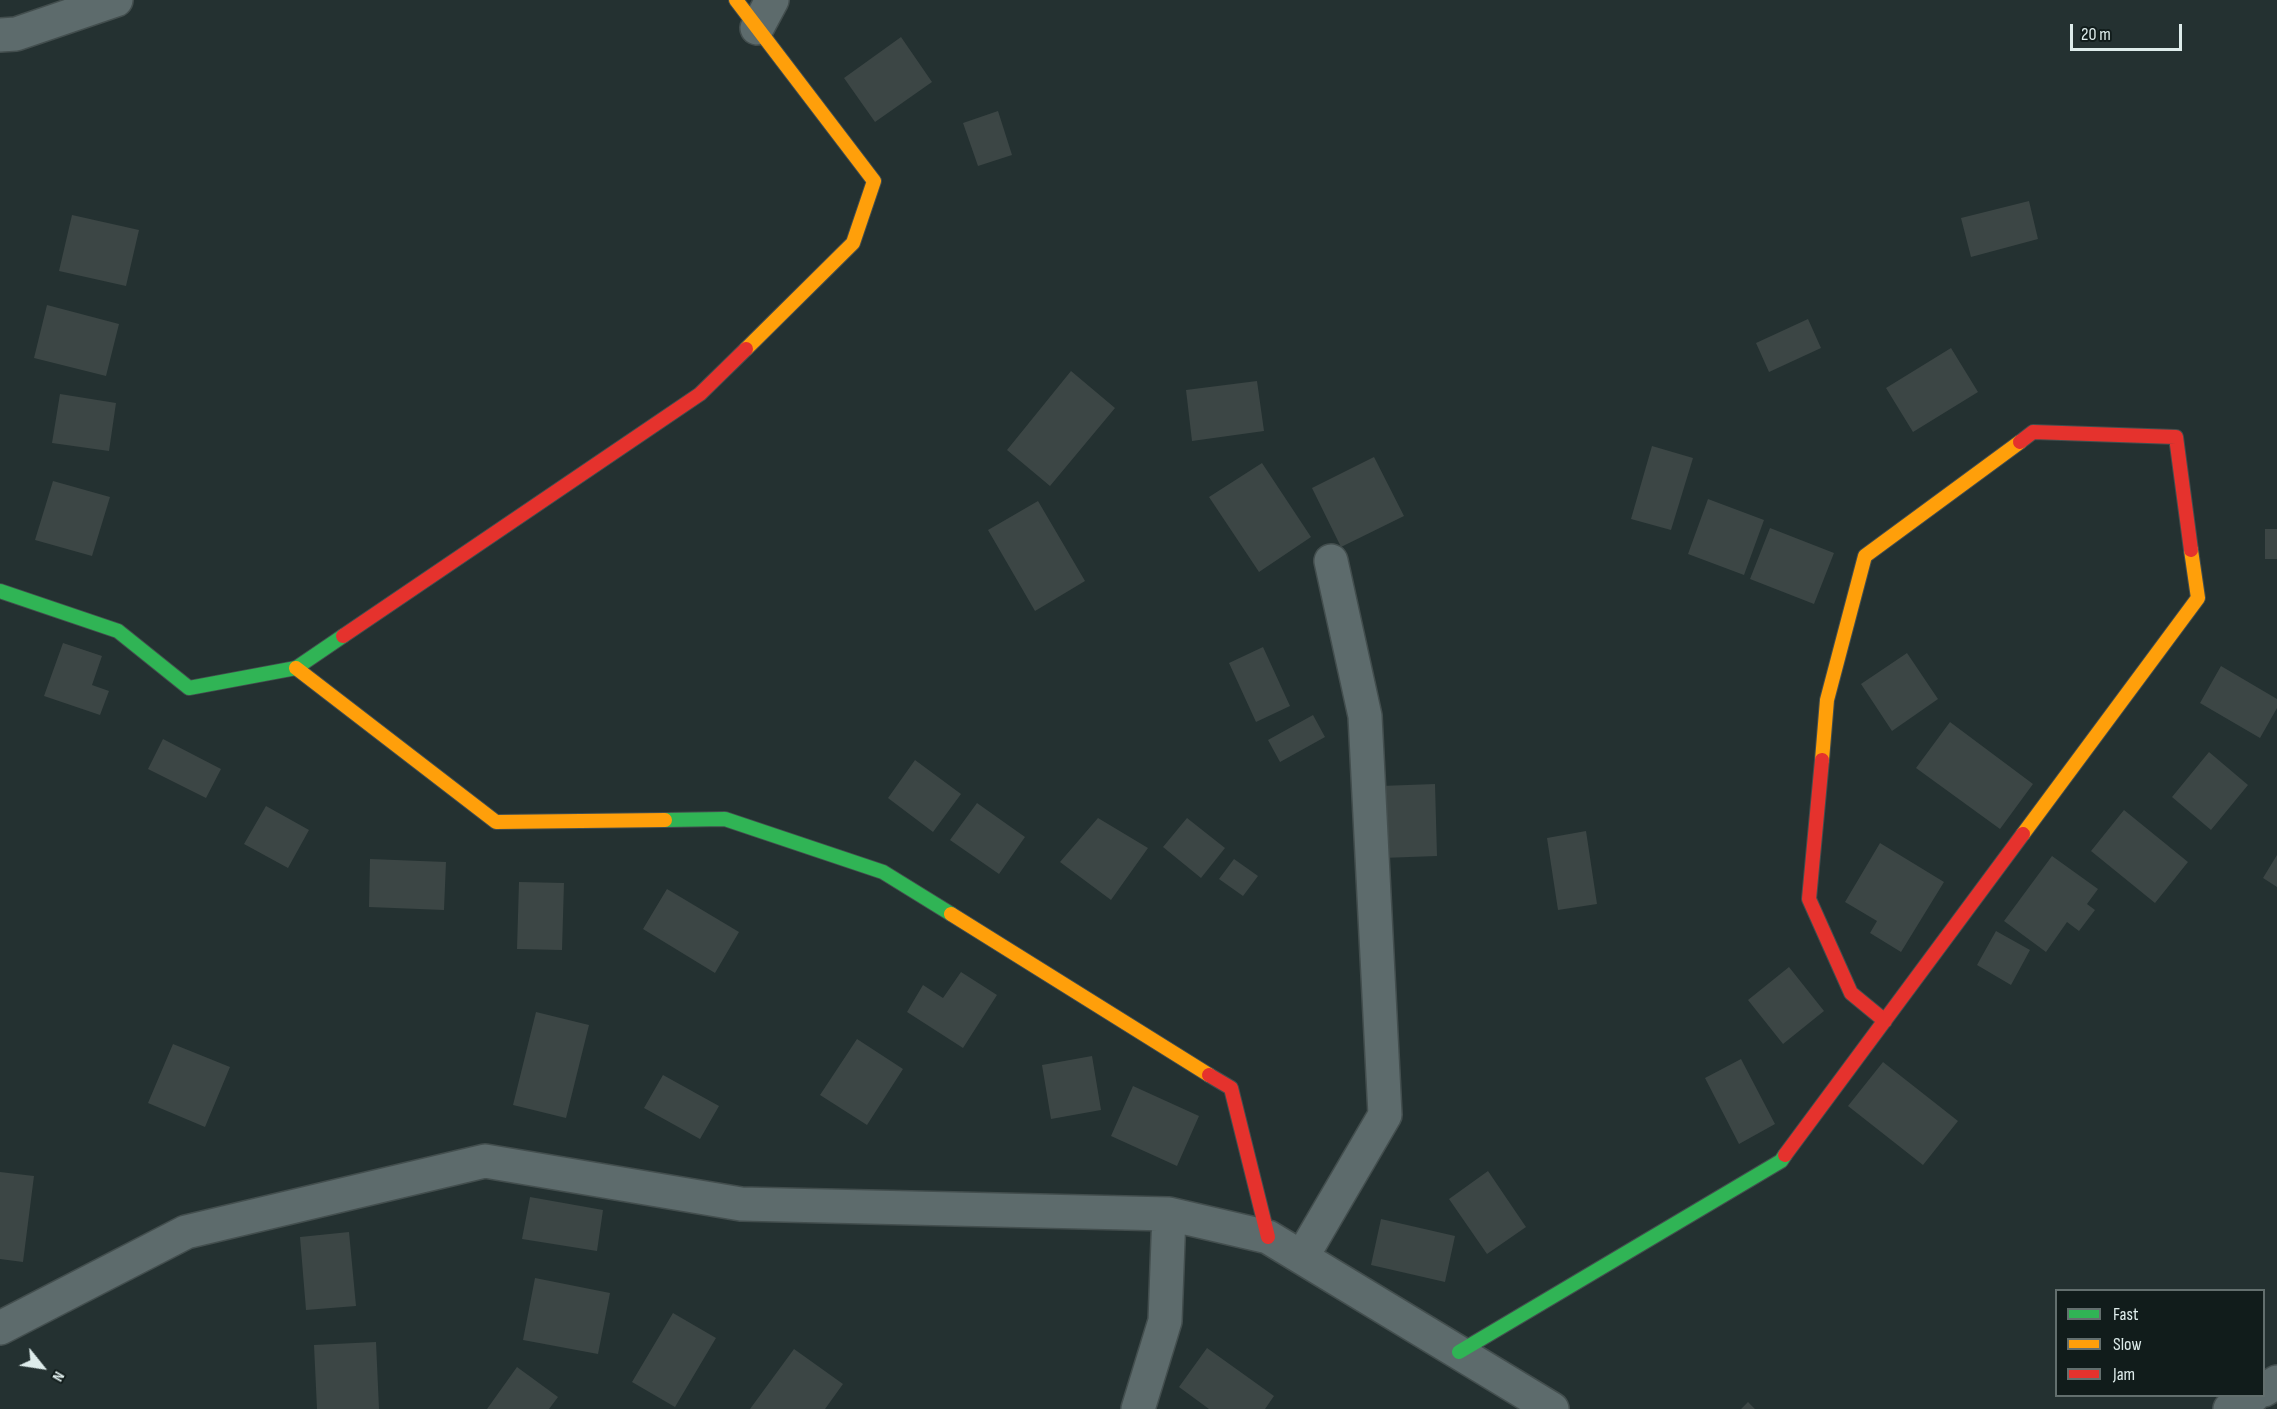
<!DOCTYPE html>
<html>
<head>
<meta charset="utf-8">
<style>
  body { margin:0 }
  #map { position:relative; width:2277px; height:1409px; overflow:hidden; background:#243131; font-family:"Sofia Sans Condensed",sans-serif }
  canvas { display:block }
  .legend { position:absolute; left:2055px; top:1289px; width:210px; height:108px; box-sizing:border-box; background:#111c1b; border:2px solid #636f6e; margin:0; padding:8px 10px; list-style:none; font-size:18px; color:#deeceb }
  .legend li { display:flex; align-items:center; gap:12px; height:30px }
  .legend b { width:30px; border:2px solid #636f6e }
  .north { position:absolute; left:12px; top:1337px; width:60px; height:60px; -webkit-text-stroke:4px #111c1b; paint-order:stroke; rotate:120deg; font-size:16px; font-weight:700; line-height:24px; text-align:center; color:#deeceb }
  .north::after { content:''; display:block; margin:auto; width:21px; height:27px; background:#deeceb; clip-path:polygon(50% 0,100% 100%,50% 72%,0 100%) }
  .scale { position:absolute; left:2070px; top:24px; width:112px; height:27px; box-sizing:border-box; border:3px solid #deeceb; border-top:0; padding-left:8px; font-size:18px; line-height:21px; white-space:nowrap; color:#deeceb; -webkit-text-stroke:4px #111c1b; paint-order:stroke }
</style>
</head>
<body>
<div id="map">
<canvas width="2277" height="1409"></canvas>
<ul class="legend">
<li><b style="height:8px;background:#30b455"></b>Fast</li>
<li><b style="height:8px;background:#ff9f0a"></b>Slow</li>
<li><b style="height:8px;background:#e5322d"></b>Jam</li>
</ul>
<div class="north">N</div>
<div class="scale">20 m</div>
</div>
<script>
const g = document.querySelector('canvas').getContext('2d');
g.lineJoin = 'round';
function fill(path, color) {
  g.fillStyle = color;
  g.fill(path, 'evenodd');
}
function trace(path, color, width, dash) {
  g.strokeStyle = color;
  g.lineWidth = width;
  g.lineCap = dash ? 'butt' : 'round';
  g.setLineDash(dash || []);
  g.stroke(path);
}
fill(new Path2D(`
  M901,37l31,45 -57,40 -31,-44z
  M998,111l14,44 -34,11 -15,-43z
  M2029,201l9,38 -67,18 -10,-39z
  M72,215l67,15 -13,56 -67,-15z
  M47,305l72,19 -13,52 -72,-18z
  M1808,319l13,29 -52,24 -13,-29z
  M1951,348l27,44 -65,40 -27,-44z
  M1071,371l44,37 -65,78 -43,-36z
  M1257,381l7,50 -72,10 -6,-51z
  M60,394l56,9 -7,48 -57,-8z
  M1652,446l41,12 -22,72 -40,-11z
  M1374,457l30,59 -63,31 -29,-59z
  M1262,463l49,74 -52,35 -50,-75z
  M53,481l57,16 -18,59 -57,-16z
  M1708,499l56,21 -20,55 -56,-21z
  M1038,501l47,80 -50,30 -47,-81z
  M1770,528l64,25 -20,51 -64,-25z
  M2265,529h12v30h-12z
  M63,643l39,13 -10,29 17,6 -9,24 -56,-19z
  M1263,647l27,59 -34,16 -27,-59z
  M1907,653l31,46 -46,32 -31,-47z
  M2221,666l56,33v9l-17,30 -60,-35z
  M1313,715l12,22 -45,25 -12,-22z
  M1950,722l83,62 -33,45 -84,-61z
  M163,739l58,30 -15,29 -58,-29z
  M2209,752l39,33 -37,45 -39,-33z
  M915,760l46,34 -28,38 -45,-34z
  M1435,784l2,72 -55,2 -2,-72z
  M977,803l48,34 -26,37 -49,-34z
  M266,806l43,24 -21,38 -44,-24z
  M2124,810l64,52 -33,41 -64,-52z
  M1098,818l50,30 -37,52 -51,-38z
  M1187,818l38,30 -24,30 -38,-31z
  M1586,831l11,73 -39,6 -11,-72z
  M1880,843l64,39 -43,70 -31,-19 7,-12 -32,-19z
  M2277,855v32l-14,-9z
  M2052,856l46,33 -11,15 8,6 -16,21 -12,-9 -21,30 -42,-31z
  M370,859l76,3 -2,48 -75,-3z
  M1234,859l24,17 -15,20 -24,-17z
  M519,882l45,1 -2,67 -45,-1z
  M667,889l72,43 -24,41 -72,-44z
  M1996,931l34,19 -19,35 -34,-20z
  M1789,967l35,44 -41,33 -35,-44z
  M961,972l36,23 -34,53 -56,-36 16,-27 20,13z
  M536,1012l53,13 -23,93 -53,-13z
  M857,1039l46,30 -36,56 -47,-30z
  M173,1044l57,23 -25,60 -57,-24z
  M1092,1056l9,54 -50,9 -9,-54z
  M1741,1059l34,65 -36,20 -34,-66z
  M1883,1062l75,59 -35,44 -75,-59z
  M663,1075l56,31 -19,33 -56,-31z
  M1133,1086l66,30 -22,50 -66,-30z
  M1488,1171l38,56 -39,27 -38,-55z
  M0,1172l34,4 -11,86 -23,-3z
  M530,1197l73,13 -6,41 -75,-12z
  M1381,1219l74,17 -10,46 -74,-17z
  M349,1232l7,74 -50,4 -6,-73z
  M535,1278l75,15 -12,61 -75,-14z
  M673,1313l43,25 -41,69 -43,-25z
  M376,1342l3,67h-62l-3,-64z
  M1207,1348l67,48 -9,13h-56l-30,-22z
  M794,1349l49,35 -18,25h-75z
  M517,1367l41,30 -9,12h-62z
  M1748,1402l7,7h-14z`), '#3c4645');
const street = new Path2D(`
  M757,28l15,-28
  M0,35l16,-1 100,-34
  M1302,1257l83,-142 -20,-399 -34,-155
  M0,1328l186,-96 299,-71 256,43 428,10
  M2264,1390l13,-8
  M1138,1409l27,-88 4,-107 99,23 284,172
  M2230,1409l23,-13`);
const fast = new Path2D(`
  M0,591l118,40 71,57 107,-20 47,-32
  M665,820l60,-1 158,53 68,42
  M1459,1352l322,-191 4,-6`);
const slow = new Path2D(`
  M736,0l138,181 -21,62 -107,106
  M296,668l200,154 169,-2
  M1822,760l5,-60 38,-144 155,-114
  M2023,834l175,-236 -7,-48
  M951,914l258,161`);
const jam = new Path2D(`
  M2020,442l13,-10 143,5 15,113
  M343,636l357,-242 46,-45
  M1822,760l-13,139 42,94 34,28
  M1209,1075l22,13 37,149
  M1785,1155l238,-321`);
trace(street, '#434e4e', 36);
trace(fast, '#434e4e', 16);
trace(slow, '#434e4e', 16);
trace(jam, '#434e4e', 16);
trace(street, '#5d6b6c', 33);
trace(fast, '#30b455', 14);
trace(slow, '#ff9f0a', 14);
trace(jam, '#e5322d', 14);
</script>
</body>
</html>
